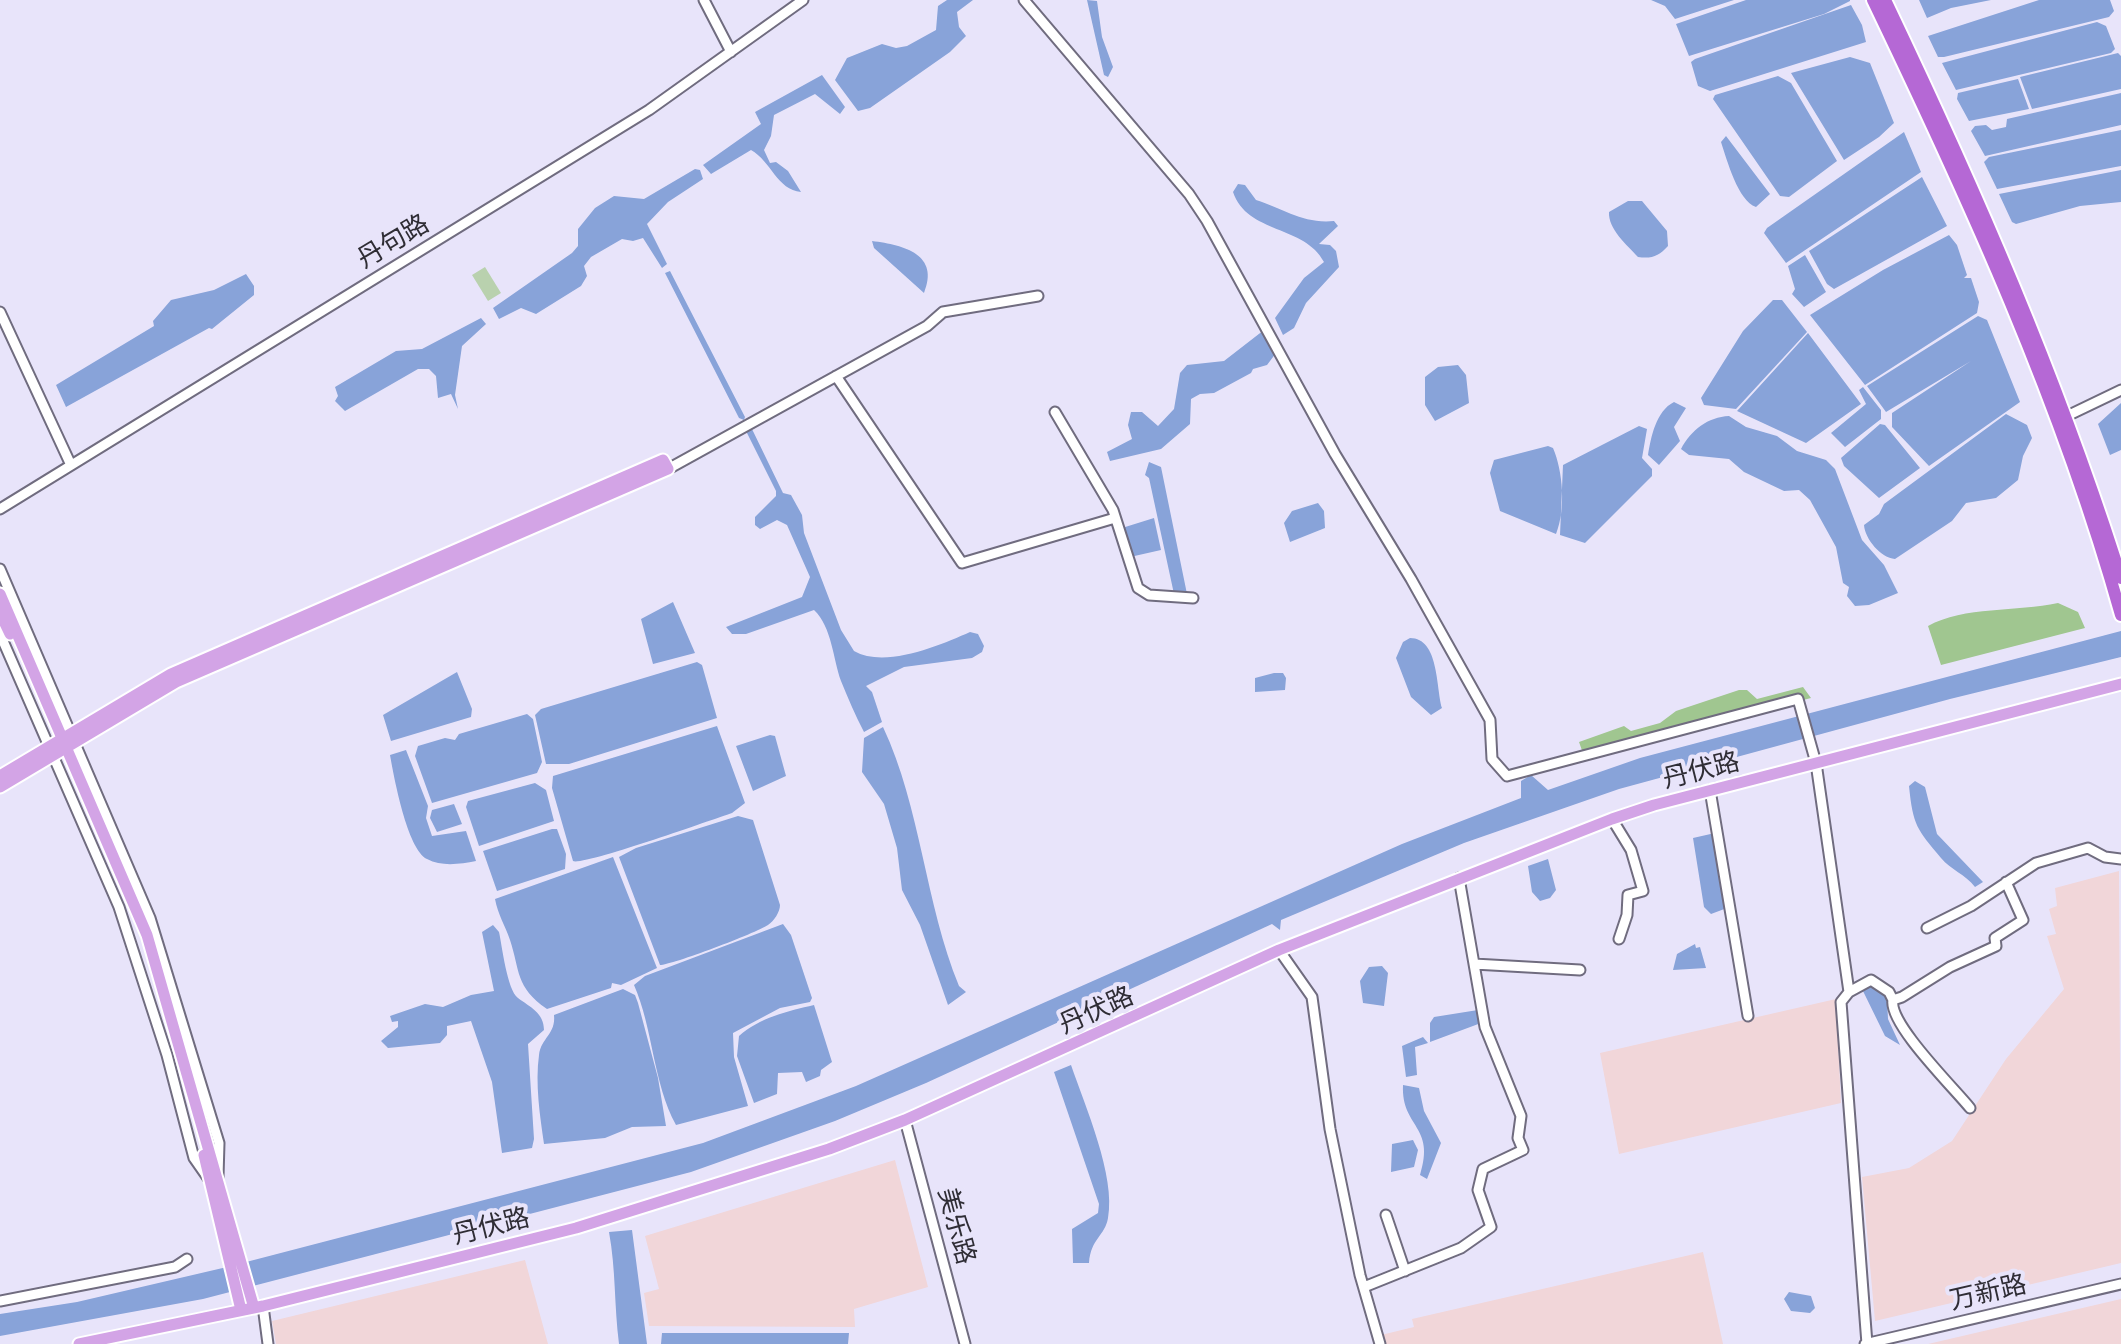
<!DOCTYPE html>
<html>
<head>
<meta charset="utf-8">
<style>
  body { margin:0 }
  canvas { display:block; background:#e8e4fa }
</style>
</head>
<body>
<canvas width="2121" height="1344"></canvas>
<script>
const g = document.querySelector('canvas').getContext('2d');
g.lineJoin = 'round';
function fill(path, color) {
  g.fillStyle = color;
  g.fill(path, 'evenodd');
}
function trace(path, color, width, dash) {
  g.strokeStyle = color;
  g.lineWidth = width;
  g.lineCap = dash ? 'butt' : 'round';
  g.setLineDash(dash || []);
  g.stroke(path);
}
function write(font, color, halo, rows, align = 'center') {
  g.font = font + ' "Exo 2","Noto Sans SC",sans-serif';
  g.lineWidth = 8;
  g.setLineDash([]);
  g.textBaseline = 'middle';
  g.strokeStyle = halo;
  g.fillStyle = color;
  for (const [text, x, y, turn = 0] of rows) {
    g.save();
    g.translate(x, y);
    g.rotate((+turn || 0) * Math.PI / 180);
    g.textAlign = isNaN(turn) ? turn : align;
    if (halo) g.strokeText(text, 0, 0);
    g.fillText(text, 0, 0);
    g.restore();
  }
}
fill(new Path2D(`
  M2119,871l2,392 -246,58 -13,-144 47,-9 43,-27 54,-82 58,-70 -17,-53 9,-2 -7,-25 8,-3 -2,-18z
  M1836,999l5,104 -222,51 -19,-101z
  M895,1160l33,127 -74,22 1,18 -206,-1 -5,-33 15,-4 -14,-53z
  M1703,1252l20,92h-340l-2,-9 33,-8 -2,-8z
  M525,1260l23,84h-272l-4,-23z
  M2121,1299v45h-193z`), '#f1d6d9');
fill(new Path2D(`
  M485,267l16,26 -13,8 -16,-26z`), '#b9d1ae');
fill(new Path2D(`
  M2058,603l20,9 7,16 -144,37 -13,-39c36,-20 89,-14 130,-23z
  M1803,687l8,11 -227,58 -5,-14 45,-16 7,5 29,-8 16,-12 63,-21h8l10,9z`), '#a0c690');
fill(new Path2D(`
  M947,0h26l-16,12 2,15 7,9 -16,16 -80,56 -12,3 -23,-31 12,-22 35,-14 14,4 11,-2 29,-16 2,-24z
  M1087,0l10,1 5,36 11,30 -5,10 -4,-2z
  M1651,0h83l-59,19 -10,-13z
  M1746,0h104v1l-26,13 -135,42 -13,-32z
  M1919,0h72l-40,8 -24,10z
  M2039,0h71l4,11 -5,6 -165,40h-6l-10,-21z
  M1851,5l11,20 4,17 -156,49 -12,-5 -7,-24 4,-3z
  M2097,22l9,4 9,23 -4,4 -155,37 -14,-27z
  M2118,53l3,3v33l-89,20 -12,-32z
  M1850,57l20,6 24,60 -15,14 -35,23 -53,-87z
  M822,75l23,32 -5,7 -25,-20 -41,21 -3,21 -7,14 6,13 6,-1 12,9 13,21c-24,-2 -30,-31 -50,-42l-40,24 -8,-9 58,-41 -6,-12z
  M1778,76l13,7 46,78 -48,36 -9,-1 -67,-97 2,-4z
  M2018,79l11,30 -60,12 -12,-22 1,-6z
  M2121,93v32l-136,31 -14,-25 4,-5 11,-1 6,5 14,-3 1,-8z
  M2121,130v36l-124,23 -13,-27 5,-5z
  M1904,132l17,40 -135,91 -22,-30 3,-5z
  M1726,136l44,58 -14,13c-18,-6 -29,-47 -35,-65z
  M695,169l5,1 3,9 -35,23 -21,22 20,40 -5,4 -19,-30 -10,3 -11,-2 -31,18 -7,9 3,10 -6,10 -45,28 -15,-6 -22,11 -6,-11 79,-55 6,-7v-17l17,-21 19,-12 30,3z
  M2121,170v32l-41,4 -64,18 -4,-2 -13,-28z
  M1922,177l25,49 -113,63 -7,-5 -18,-33z
  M1238,184l7,1 11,15c28,9 47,24 78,21l4,5 -19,18 11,1 6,6 3,16 -33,36 -12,25 -11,7 -8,-17 29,-40 20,-16c-19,-37 -77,-28 -91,-70z
  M1628,201h14l25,30 1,15c-9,10 -16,13 -30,11 -11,-12 -30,-28 -29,-45z
  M1949,235l8,10 10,30 -3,3h7l8,24 -2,11 -112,72 -55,-70 73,-45z
  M872,241c33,4 68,14 52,52l-50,-45z
  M1805,255l21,37 -22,15 -12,-13 3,-5 -7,-23z
  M670,271l75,146 -1,3 -5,-2 -74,-145z
  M246,274l8,12v9l-42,34 -3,-1 -143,79 -10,-22 98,-59 -1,-5 18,-21 43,-10z
  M1773,300h9l25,32 -71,77 -32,-4 -3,-7 42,-67z
  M1978,316l9,4 33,82 -91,64 -37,-39v-14l79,-52 -85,51 -19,-26z
  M481,318l5,6 -24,22 -7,49 3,14 -7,-15 -13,4 -2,-22 -7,-7h-11l-73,42 -10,-10 3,-5 -3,-9 61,-36 26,-2z
  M1264,330l12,23 -9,12 -14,4 -2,4 -37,20 -14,1 -9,5 -1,25 -29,25 -51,12 -3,-9 25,-13 -4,-14 3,-13h11l16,14 16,-17 6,-36 7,-8 37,-4z
  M1808,333l53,71 -55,39 -69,-32z
  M1458,365l8,10 3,28 -34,18 -10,-16v-28l13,-10z
  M1863,387l18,23v9l-36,28 -14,-14 35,-29 -7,-14z
  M1674,402l12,6 -12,19 6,14 -21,24 -11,-10c3,-18 8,-44 26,-53z
  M2121,403v47l-11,5 -12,-31z
  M2006,414l21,11 5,13 -9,18 -5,24 -22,18 -30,5 -14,18 -57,38c-14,-1 -30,-20 -31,-34l15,-11 5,-10z
  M1729,416l17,11 31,9 20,15 29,9 9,9 27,71 22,25 14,28 -29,12 -14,1 -8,-10 2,-9 -6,-4 -7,-36 -26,-47 -11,-10 -15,1 -40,-19 -15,-13 -40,-4 -8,-6c10,-19 27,-32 48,-33z
  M1880,424l5,1 35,43 -41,30 -35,-32 -3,-8z
  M1639,426l8,3 -5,29 10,11v7l-67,67 -25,-8 3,-70z
  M744,427h7l32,66 8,2 11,20 2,18 37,97 13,21c31,18 87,-6 116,-19l8,2 6,12 -2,6 -10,6 -68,9 -38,19 6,6 10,30 -18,10c-9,-17 -16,-34 -23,-51 -8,-22 -9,-54 -27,-71l-68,24h-14l-6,-7 76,-30 8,-20 -23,-52 -10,-5 -17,9 -5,-4v-8l21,-21v-5z
  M1548,446l5,2c10,23 13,62 3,86l-56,-23 -10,-38 4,-13z
  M1149,462l12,5 26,127h-13l-25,-116 -4,-3z
  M1318,503l6,8 1,17 -35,14 -6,-19 8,-12z
  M1154,518l7,32 -31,7 -8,-29z
  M673,602l22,51 -42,11 -12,-45z
  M2121,631v26l-171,42 -331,90 -155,54 -183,77 -1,10 -8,-6 -346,159 -91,38 -144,51 -488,127 -203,37v-22l77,-12 150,-35 476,-124 153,-57 546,-242 119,-46v-17l10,-6 17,15 92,-32z
  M1410,638c29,0 26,49 32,70l-11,7 -20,-18 -15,-39 7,-16z
  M697,662l5,3 15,53 -148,46h-23l-11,-49 6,-6z
  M457,672l15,37 -1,8 -80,24 -8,-26z
  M1274,673h9l3,5 -1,12 -30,2v-14z
  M527,714l6,5 9,43 -5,11 -105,30 -17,-47 3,-10 27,-8 10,2 4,-6z
  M717,726l28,77 -13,10c-21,7 -149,53 -159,48l-21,-73 1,-12z
  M883,727c38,81 42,176 76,259l7,6 -18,13 -28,-80 -18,-35 -5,-42 -13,-44 -22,-32 2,-34z
  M770,735l5,1 11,40 -33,15 -17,-45z
  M406,750l22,56 -2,12 6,18 34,-5 10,30c-16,3 -34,6 -49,-2 -20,-10 -33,-82 -37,-104z
  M1915,781l10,6 12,47 46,48 -8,5c-10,-13 -24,-17 -34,-29 -24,-29 -28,-32 -32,-72z
  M535,783l11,7 8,31 -75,25 -13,-39 2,-6z
  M454,804l8,20 -25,8 -7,-14 2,-8z
  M738,816l15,4 27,85c0,7 -6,16 -12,20 -12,8 -96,40 -108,40l-41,-108 17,-9z
  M552,829h5l9,25 -1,15 -68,22 -14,-40z
  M1715,833l12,75 -16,6 -7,-7 -11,-69z
  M613,857l44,111 -36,17 -9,-2 -1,5 -64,21c-32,-22 -27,-39 -37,-69 -5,-15 -12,-25 -15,-41z
  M1548,859l8,31 -6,8 -10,3 -8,-9 -4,-26z
  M783,924l8,11 21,63 -2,4 -30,6 -47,25 1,24 14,49 -72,19c-23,-42 -23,-97 -42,-140l11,-9z
  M493,925l6,7c3,13 8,58 19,66 12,9 26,15 26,32l-16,14 6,95 -2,9 -30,5 -10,-71 -21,-61 -24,5v9l-7,8 -52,5 -7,-7 17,-14v-6l-6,1 -2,-6 35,-12 18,3 28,-12 23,-4 -12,-59z
  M1695,944l1,4 4,-1 6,21 -33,2 4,-16z
  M1382,966l6,7 -4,33 -21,-3 -3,-22 9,-14z
  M1870,984l17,14 1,21 12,26 -15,-9 -23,-47z
  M623,989l12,6 3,8 20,75 8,48 -34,1 -27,11 -61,6c-4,-28 -9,-60 -5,-89 2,-17 17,-21 15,-40z
  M814,1005l18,57 -11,8 -1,6 -14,6 -4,-10 -24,1 -1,21 -23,9 -17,-47 2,-20c20,-18 49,-25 75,-31z
  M1478,1010l3,13 -51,19v-19l4,-6z
  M1423,1037l5,6 -13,4 2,28 -11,2 -4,-31z
  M1071,1065c14,41 45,111 37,153 -3,18 -17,20 -19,45h-16l-1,-34 26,-16 1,-9 -45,-132z
  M1403,1085l16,3 5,23 17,32 -14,36 -7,-4c16,-50 -19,-47 -17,-90z
  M1413,1140l5,10 -4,17 -23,5 1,-28z
  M632,1230l15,114h-28c-5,-38 -3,-74 -10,-112z
  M1789,1292l22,4 4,12 -5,5 -19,-2 -7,-12z
  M662,1333h187l-1,11h-187z`), '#88a3d9');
const minor = new Path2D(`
  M704,0l27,52
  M1024,0l165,194 18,27 128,233 76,125 79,141 2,39 15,17 291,-77 18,64 33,229 -8,10 26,342
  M0,312l70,151
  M836,376l126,187 153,-45
  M1055,412l58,98 25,78 11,7 44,3
  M2067,416l54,-26
  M668,469l259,-143 16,-14 95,-16
  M0,509l649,-399 154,-110
  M0,569l150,349 69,225 -1,34
  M0,634l119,273 48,148 27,103 14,20
  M1710,790l38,226
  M1612,819l19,31 12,41 -15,4 -1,20 -8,24
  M1927,928l44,-22 65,-43 52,-15 17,9 16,2
  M1279,950l33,47 18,132 30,146 20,69
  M1474,964l106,6
  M1849,992l22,-12 18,12 4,8 9,-3 48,-30 46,-21 -1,-8 28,-18 -17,-38
  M1893,1000c-5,23 60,87 77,108
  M905,1120l60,224
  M1386,1215l19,56
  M1364,1287l97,-39 30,-21 -13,-37 5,-21 40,-19 -5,-12 3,-22 -36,-89 -26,-149
  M0,1301l175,-34 12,-8
  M263,1306l5,38
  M1865,1344l256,-60`);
const major = new Path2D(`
  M0,594l147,341 107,373
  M0,613l10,21
  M0,776l171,-102 492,-214 5,9 -492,213 -176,105
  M204,1155l37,155
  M79,1344l184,-38 313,-78 253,-79 76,-29 374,-170 333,-131 42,-14 467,-121`);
const highway = new Path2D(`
  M1873,0c96,200 188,401 248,615
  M1885,0c92,193 171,374 236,578`);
trace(minor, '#706c7f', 13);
trace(major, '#fff', 15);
trace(highway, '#fff', 16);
trace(minor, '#fff', 9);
trace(major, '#d3a4e6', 11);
trace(highway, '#b568d5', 12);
write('26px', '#2f2d35', '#e8e4fa', [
  ["丹句路",393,241,-31],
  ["丹伏路",1701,770,-14],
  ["丹伏路",1096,1010,-24],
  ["丹伏路",491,1226,-14],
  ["美乐路",957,1226,75],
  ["万新路",1988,1292,-13]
]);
</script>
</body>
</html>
